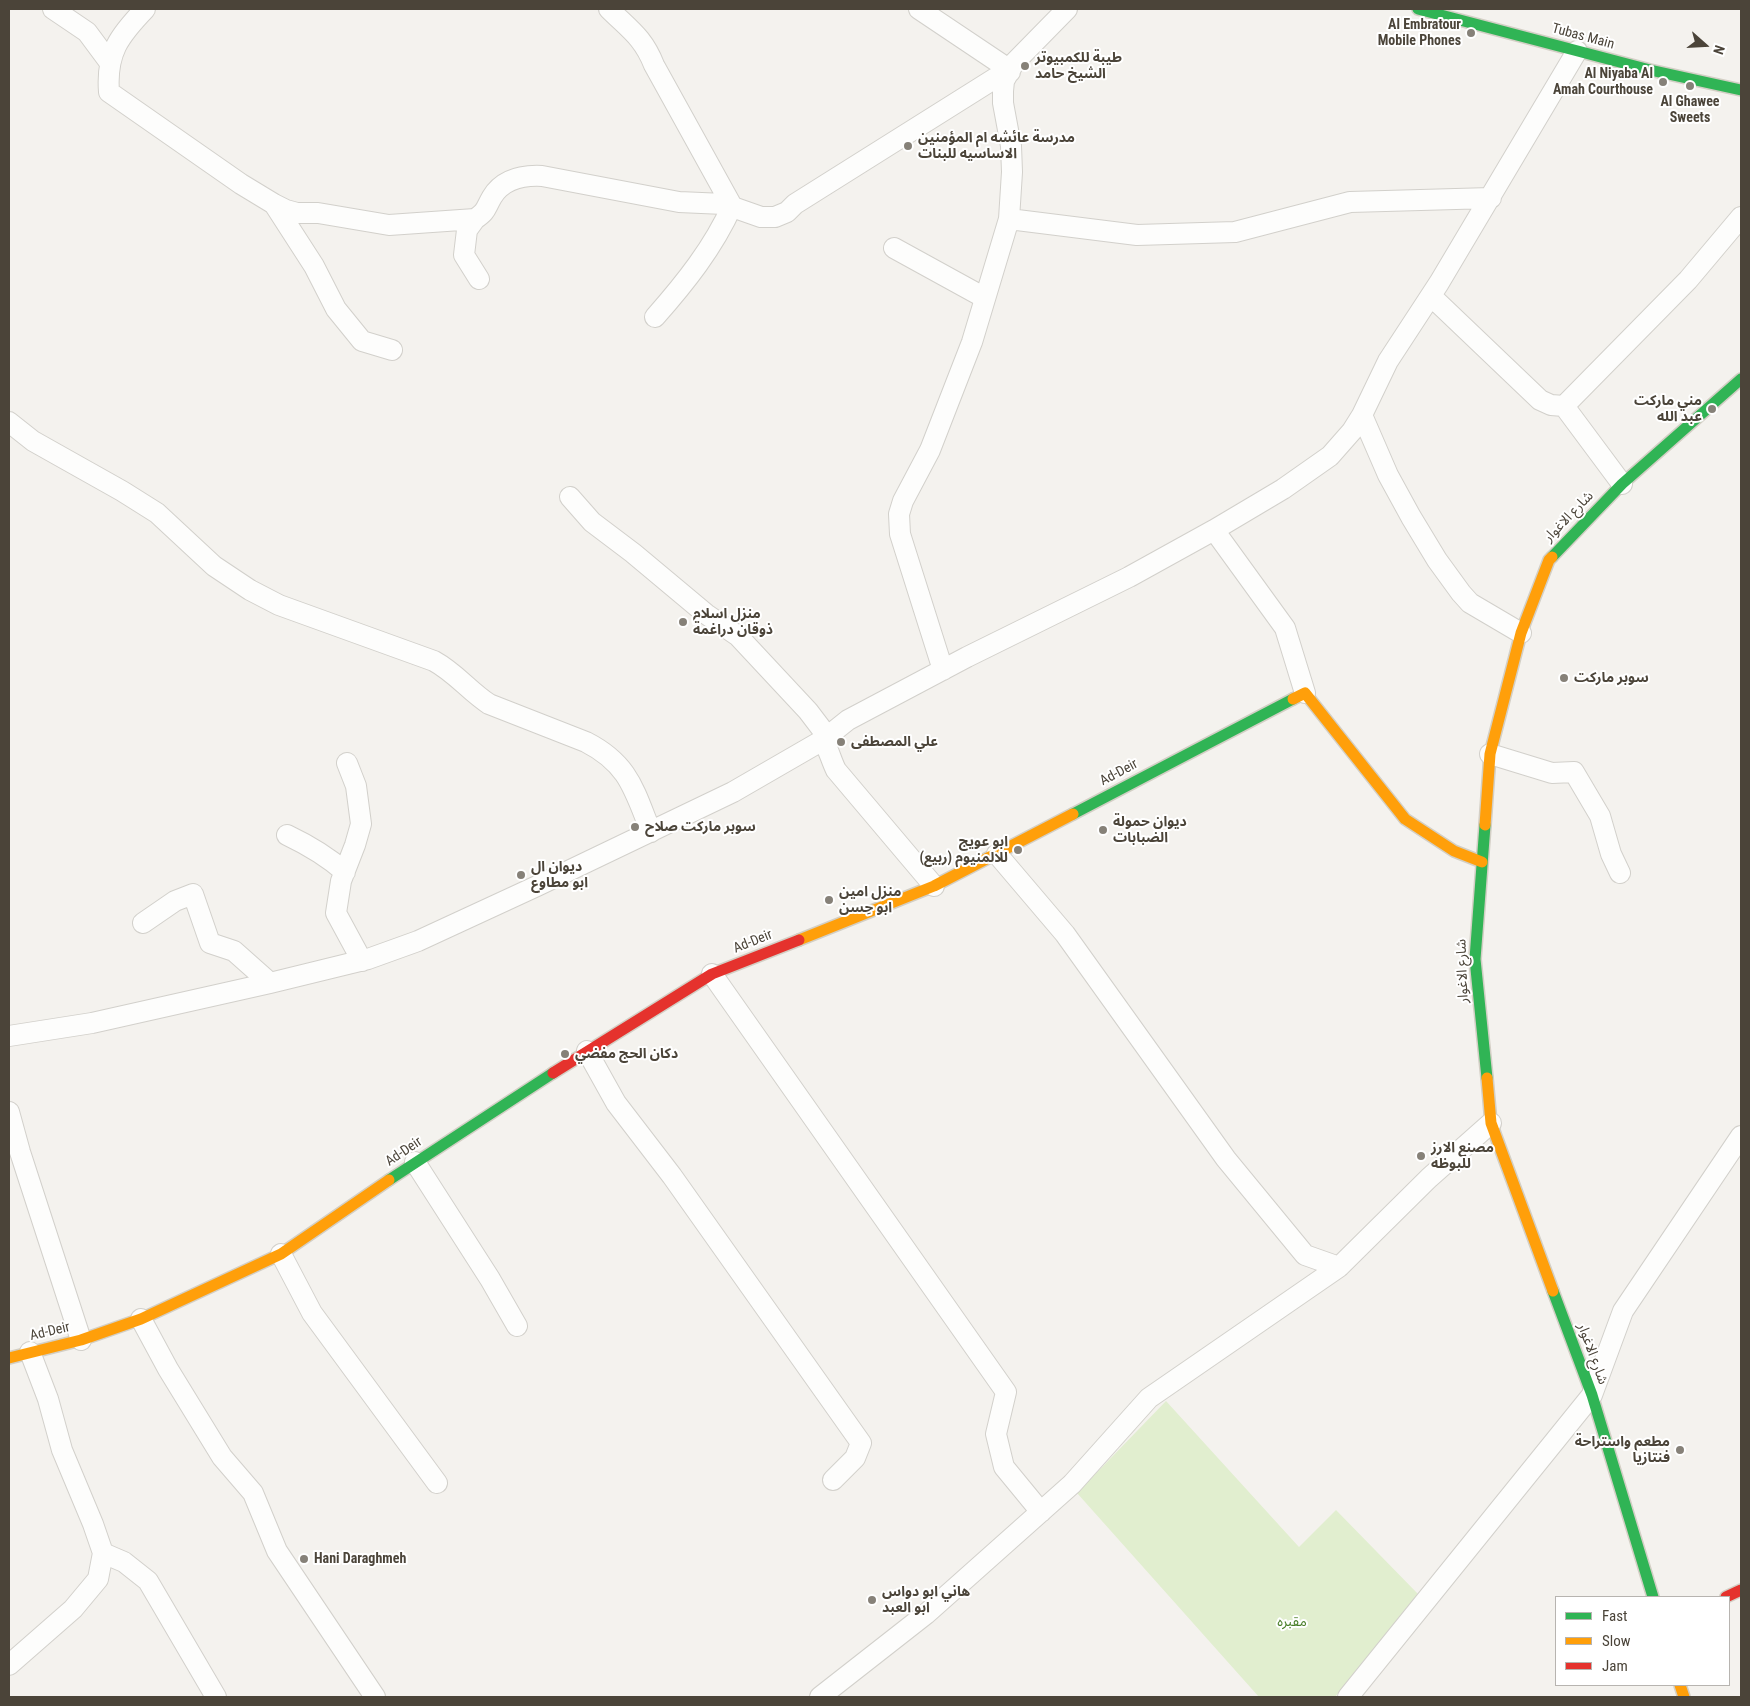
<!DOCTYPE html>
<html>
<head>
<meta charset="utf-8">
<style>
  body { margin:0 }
  #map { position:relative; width:1750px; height:1706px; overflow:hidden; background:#f4f2ee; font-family:"Roboto Condensed",sans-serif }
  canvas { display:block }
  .frame { position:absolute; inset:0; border:10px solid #4b4439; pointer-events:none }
  .legend { position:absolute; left:1555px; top:1596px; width:175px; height:90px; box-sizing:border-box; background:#fff; border:1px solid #b7b4b0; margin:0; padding:6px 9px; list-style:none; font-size:15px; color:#4b4439 }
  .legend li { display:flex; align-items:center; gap:10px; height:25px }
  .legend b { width:25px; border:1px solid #b7b4b0 }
  .north { position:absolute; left:1680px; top:20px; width:50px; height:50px; -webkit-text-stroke:4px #fff; paint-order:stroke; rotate:109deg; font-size:14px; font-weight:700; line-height:20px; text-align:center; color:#4b4439 }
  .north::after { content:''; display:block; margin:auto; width:18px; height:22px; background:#4b4439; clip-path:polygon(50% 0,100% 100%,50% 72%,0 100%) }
</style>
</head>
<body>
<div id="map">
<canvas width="1750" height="1706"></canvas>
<div class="frame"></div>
<ul class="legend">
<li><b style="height:6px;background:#30b455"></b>Fast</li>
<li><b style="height:6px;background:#ff9f0a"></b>Slow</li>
<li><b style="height:6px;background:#e5322d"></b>Jam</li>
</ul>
<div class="north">N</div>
</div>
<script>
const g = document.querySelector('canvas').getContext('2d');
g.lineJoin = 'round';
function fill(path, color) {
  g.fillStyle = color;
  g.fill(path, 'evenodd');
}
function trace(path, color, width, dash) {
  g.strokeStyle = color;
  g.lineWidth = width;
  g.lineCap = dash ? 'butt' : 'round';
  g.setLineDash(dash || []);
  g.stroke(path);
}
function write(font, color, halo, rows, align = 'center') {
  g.font = font + ' "Roboto Condensed","Noto Sans Arabic",sans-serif';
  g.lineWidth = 4;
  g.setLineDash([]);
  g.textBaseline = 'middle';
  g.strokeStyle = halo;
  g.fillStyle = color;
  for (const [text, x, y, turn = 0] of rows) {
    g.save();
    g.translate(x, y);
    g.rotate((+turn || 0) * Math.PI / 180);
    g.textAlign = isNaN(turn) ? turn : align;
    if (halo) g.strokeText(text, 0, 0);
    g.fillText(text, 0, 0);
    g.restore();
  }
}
fill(new Path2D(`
  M1166,1401l133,146 37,-37 82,84 -83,103h-76l-182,-204z`), '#e1eecf');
const street = new Path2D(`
  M53,9l34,23 23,31
  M145,9c-26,27 -39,44 -36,83l132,92 33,20 12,6 11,3h21l71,12 86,-6c12,-8 10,-10 17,-22 11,-18 30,-22 50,-21l137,26 45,2 37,13h14l12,-5 8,-8 210,-132h5
  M609,9c20,20 34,28 45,56l78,141c-19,42 -47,77 -77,111
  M919,9l91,61
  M274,204l40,62 22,43 26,32 30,9
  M475,219l-8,11 -3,25 15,24
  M1009,219l128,16 98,-3 115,-30 141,-4
  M894,248l91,50
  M1431,296l109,104 11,5 13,1 124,-126 53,-63
  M1564,406l58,78
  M1362,415l26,60 23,42 26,43 24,33 9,10 51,30
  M9,422l24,19 89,50 35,22 57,53 36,24 29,15 155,56c22,12 35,30 55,43l97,38c43,22 48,48 65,90
  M570,497l22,25 41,31 73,61 32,22 70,75 19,25
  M1214,530l71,98 20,65
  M943,670l-43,-136 -1,-20 4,-13 27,-51 42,-108 37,-123 3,-47 -1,-26 -8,-43v-12l1,-10 10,-18 53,-54
  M823,740c6,10 8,20 13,30l98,116
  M1490,754l62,19 22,-1 26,44 11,38 9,19
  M347,763l9,23 5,38 -6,21 -14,36 -5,32 26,48
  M287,835c21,10 40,21 58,37
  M997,854l68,80 161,225 79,96 34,12 90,-89 62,-55
  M143,923l32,-22 18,-7 17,49 24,8 36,32
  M712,974l294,418 -10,42 8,33 37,45
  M9,1036l83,-13 178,-40 98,-24 50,-18 119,-55 196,-94 90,-52 25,-20 119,-63 162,-80 85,-47 69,-41 47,-33 22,-25 10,-16 26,-54 51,-78 138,-232
  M587,1051l29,52 56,73 189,267 -6,15 -22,22
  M9,1112l11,40 61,188
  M415,1162l75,117 27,47
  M281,1254l31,59 125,170
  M141,1319l27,50 54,88 31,36 24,58 98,146
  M103,1553l21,9 24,19 68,116
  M9,1665l64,-56 25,-30 5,-26 -10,-29 -31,-74 -14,-51 -18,-47
  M820,1697l106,-83 146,-130 77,-86 190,-131
  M1348,1697l244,-302 31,-84 118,-175`);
const fast = new Path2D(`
  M1418,9l232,61 91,20
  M1552,557l70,-73 119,-105
  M1073,814l220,-115
  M1485,825l-10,134 12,119
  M389,1180l164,-107
  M1553,1291l39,104 61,202`);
const slow = new Path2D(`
  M1293,699l12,-6 100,126 49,32 28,11
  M1485,825l5,-71 31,-121 28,-73 3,-3
  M799,940l135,-54 139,-72
  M1487,1078l4,45 62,168
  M9,1358l72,-18 60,-21 140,-65 108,-74
  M1680,1685l4,12`);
const jam = new Path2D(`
  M553,1073l159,-99 87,-34
  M1726,1597l15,-7`);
trace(street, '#d2d0cb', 22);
trace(fast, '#d3cfc5', 14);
trace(slow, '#d3cfc5', 14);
trace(jam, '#d3cfc5', 14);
trace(street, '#fdfdfc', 20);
trace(fast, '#30b455', 11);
trace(slow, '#ff9f0a', 11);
trace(jam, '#e5322d', 11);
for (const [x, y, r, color] of [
  [1471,33,5,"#868178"],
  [1025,66,5,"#868178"],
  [1663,82,5,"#868178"],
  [1690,86,5,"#868178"],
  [908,146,5,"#868178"],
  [1712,409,5,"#868178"],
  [683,622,5,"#868178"],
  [1564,678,5,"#868178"],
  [841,742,5,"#868178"],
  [635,827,5,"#868178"],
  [1103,830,5,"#868178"],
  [1018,850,5,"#868178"],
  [521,875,5,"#868178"],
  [829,900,5,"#868178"],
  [565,1054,5,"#868178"],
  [1421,1156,5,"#868178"],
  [1680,1450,5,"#868178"],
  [304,1559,5,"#868178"],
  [872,1600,5,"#868178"]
]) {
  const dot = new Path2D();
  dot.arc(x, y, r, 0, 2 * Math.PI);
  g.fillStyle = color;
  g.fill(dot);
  trace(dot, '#fff', 2);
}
write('bold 14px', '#4b4439', '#fff', [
  ["Al Embratour",1461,25,"right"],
  ["Mobile Phones",1461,41,"right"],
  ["طيبة للكمبيوتر",1035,58],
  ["الشيخ حامد",1035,74],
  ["Al Niyaba Al",1653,74,"right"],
  ["Amah Courthouse",1653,90,"right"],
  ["Al Ghawee",1690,102,"center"],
  ["Sweets",1690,118,"center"],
  ["مدرسة عائشه ام المؤمنين",918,138],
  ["الاساسيه للبنات",918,154],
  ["مني ماركت",1702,401,"right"],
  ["عبد الله",1702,417,"right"],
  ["منزل اسلام",693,614],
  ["ذوقان دراغمة",693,630],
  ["سوبر ماركت",1574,678],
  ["علي المصطفى",851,742],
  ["ديوان حمولة",1113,822],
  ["الضبابات",1113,838],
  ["سوبر ماركت صلاح",645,827],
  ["ابو عويج",1008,842,"right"],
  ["للالمنيوم (ربيع)",1008,858,"right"],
  ["ديوان ال",531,867],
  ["ابو مطاوع",531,883],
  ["منزل امين",839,892],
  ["ابو حِسن",839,908],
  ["دكان الحج مفضي",575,1054],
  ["مصنع الارز",1431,1148],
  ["للبوظه",1431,1164],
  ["مطعم واستراحة",1670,1442,"right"],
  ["فنتازيا",1670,1458,"right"],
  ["Hani Daraghmeh",314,1559],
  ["هاني ابو دواس",882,1592],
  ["ابو العبد",882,1608]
], 'left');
write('14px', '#4b4439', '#fff', [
  ["Tubas Main",1583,37,15],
  ["شارع الاغوار",1569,517,-46],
  ["Ad-Deir",1119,773,-28],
  ["Ad-Deir",753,942,-22],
  ["شارع الاغوار",1463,971,-92],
  ["Ad-Deir",404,1152,-34],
  ["Ad-Deir",50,1332,-13],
  ["شارع الاغوار",1592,1354,70]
]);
write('14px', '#4a7f2a', '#fff', [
  ["مقبره",1292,1622]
]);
</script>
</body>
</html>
